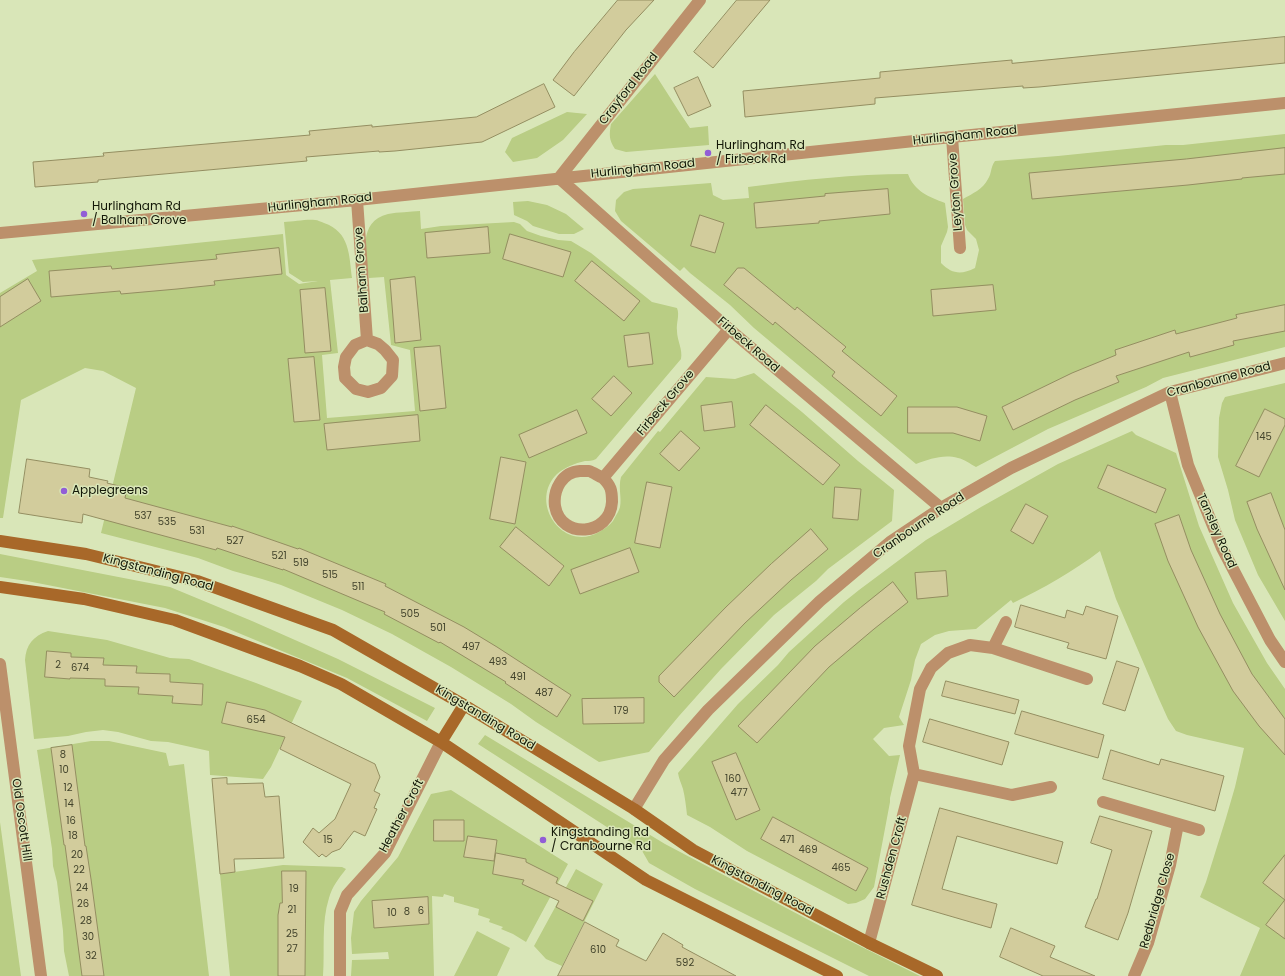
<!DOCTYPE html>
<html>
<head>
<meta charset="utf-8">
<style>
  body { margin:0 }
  canvas { display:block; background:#d9e6b8 }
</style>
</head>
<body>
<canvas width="1285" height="976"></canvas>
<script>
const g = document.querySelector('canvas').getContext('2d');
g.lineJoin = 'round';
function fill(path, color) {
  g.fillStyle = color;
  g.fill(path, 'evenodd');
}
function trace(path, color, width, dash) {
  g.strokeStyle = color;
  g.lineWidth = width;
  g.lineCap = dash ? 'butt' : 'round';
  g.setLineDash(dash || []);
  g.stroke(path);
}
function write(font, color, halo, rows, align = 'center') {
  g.font = font + ' Poppins,sans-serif';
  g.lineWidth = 3;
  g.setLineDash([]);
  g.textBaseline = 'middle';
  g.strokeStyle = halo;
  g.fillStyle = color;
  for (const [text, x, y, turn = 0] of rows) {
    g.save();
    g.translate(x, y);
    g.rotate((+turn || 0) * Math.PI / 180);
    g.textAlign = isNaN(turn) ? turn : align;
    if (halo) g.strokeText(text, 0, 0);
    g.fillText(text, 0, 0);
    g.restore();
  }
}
fill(new Path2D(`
  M655,74l25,39 10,15 18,-2 1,19 -83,7 -11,-3c-6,-9 -6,-14 -4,-25z
  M567,112l20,2 -24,26 -26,18 -24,4 -8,-10 7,-14z
  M1285,134v213l-122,31 -17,9 -98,42 -72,38c-6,-3 -12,-8 -18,-9 -15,-4 -28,1 -42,6l-162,-136 -24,-23 -40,-32 -6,-6 -4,4 -59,-50 -6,-10 1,-11 8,-8 9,-3 78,-6 2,12 10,5 26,-2 -1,-11c53,-7 106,-13 160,-13 6,17 21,23 37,29l3,24 -1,5 -6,14v17c11,11 20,12 34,5l4,-18 -3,-11 -9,-9 -2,-5 -2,-26c9,-5 20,-10 25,-20 4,-6 2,-11 7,-18l63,-5 108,-11h17z
  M528,201l19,4 19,9 18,15 -10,5h-15l-26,-8 -6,-5 -13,-6 -1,-13z
  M420,211l1,18 20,-3 73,-4 6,2 7,7 14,5 17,4 13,1 20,12 61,49 25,6c3,7 -1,15 0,23 0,9 6,19 4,28l-85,100c-4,2 -7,2 -11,2 -10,2 -21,7 -28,13 -29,28 6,79 42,58 5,-3 10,-6 14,-11 2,-4 6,-10 7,-14 2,-9 -2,-19 1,-30l37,-46 2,1 46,-55 29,2 19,-6 48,39 56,49 36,29 -2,31 -64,48 -12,12 -42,34 -53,54 -42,47 -30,36 -50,10 -63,-40 -25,-18 -60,-37 -59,-33 -50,-24 -61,-25 -19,-6 -29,-8 -35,-13 -97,-25 35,-145 -33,-17 -18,-3 -64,32 -18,118h-3v-225l37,-22 -5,-11 251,-26 3,41 13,9 19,-3 -15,1 -14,-9 -5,-51c9,0 22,-3 31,-2 3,0 6,2 9,3 26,9 25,32 28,55l-22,2 8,73 -16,2 5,63 88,-7 -5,-61 -19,-5 -7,-68 -15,1c-3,-24 -12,-56 19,-64 10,-2 22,-2 32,-3z
  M1285,383v238l-27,-46 -23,-55 -7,-30 -10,-33 1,-39 3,-15 3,-6z
  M1132,431l4,4 40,18 23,73 34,77 34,60 18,26v287h-45l20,-48 -60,-31 6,-15 20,-64 9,-31 9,-39 -57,-13 -11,-4 -8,-12 -9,-20 -43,-100 -16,-48c-26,20 -58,38 -87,52l-2,-3 -35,29 -27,2 -14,4 -14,9 -6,16 -4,20 -12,37 5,8 -20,3 -11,11 16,17 11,-1 -10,43v4l-16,85 -9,12 -9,4 -8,1 -101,-53 -37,-24 -23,-12c-1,-9 -2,-18 -4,-26 -2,-6 -4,-10 -5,-16l60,-69 40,-39 11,-13 55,-50 15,-12 67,-50 55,-33 77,-43z
  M0,554l170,33 82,34 86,38 97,49 -8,13 -80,-43 -123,-51 -59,-19 -138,-27 -27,-4z
  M48,631l59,9 63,18 19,1 67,24 46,18 -31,66 -8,12 -53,-4 -1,-24 -41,-9 -17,-1 -33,-9 -15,-2 -17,2 -18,4 -34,3 -9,-79c1,-15 8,-24 23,-29z
  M485,735l180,109 159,84 96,48h-51l-174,-87 -46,-26 -8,-14 -163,-105z
  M91,741h18l57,12 3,13 15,-2 25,212h-140l-5,-25 -1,-20 -6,-49 -4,-16 -1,-17 -15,-99z
  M451,790l117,74 -42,78 -13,-8 -12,-5 2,-2 -14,-5 1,-3 -12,-4 1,-6 -25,-7v-5l-10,-3 -1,3 -11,-1 2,80h-83l1,-16 37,-1 -1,-7 -36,2 -1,-16 3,-26 7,-11 37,-44 33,-63z
  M0,822l21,154h-21z
  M283,865l59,2 4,2c-7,9 -14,18 -17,29 -8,25 -4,52 -6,78h-93l-10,-102z
  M576,869l27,15 -41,82 -16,-7 -12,-13z
  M477,931l33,17 -13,28h-43z`), '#b9cd84');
const building = new Path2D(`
  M618,0h36l-28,30 -52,66 -21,-16 21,-28z
  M737,0h33l-57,68 -19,-16z
  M1285,37v26l-246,24 -16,1v-2l-148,12v6l-130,13 -2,-26 137,-13v-6l132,-12v3z
  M698,77l13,29 -23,10 -14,-28z
  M544,84l11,23 -73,35 -87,9 -16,1v-1l-73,6 1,4 -209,19v2l-63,5 -2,-25 71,-6 -1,-3 207,-18 -1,-4 63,-6v2l21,-2 83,-8z
  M1285,148v26l-43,4v1l-54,6 -156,14 -3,-26 157,-14z
  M888,189l2,25 -71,7v2l-63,5 -2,-25 71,-7v-2z
  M700,215l24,8 -9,30 -24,-7z
  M488,227l2,26 -63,5 -2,-25z
  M510,234l61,18 -8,25 -60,-18z
  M279,248l3,26 -68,7 1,4 -38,4 -56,5 -1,-3 -69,6 -2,-26 62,-5 1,3 53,-5 52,-5 -1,-4z
  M592,261l48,40 -16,20 -49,-40z
  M738,268h6l51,42 2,-3 49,40 -4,4 55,45 -16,20 -49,-40 3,-4 -60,-50 -2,3 -49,-40z
  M415,277l6,63 -26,3 -5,-63z
  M28,279l13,22 -41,26v-30z
  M993,285l3,25 -63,6 -2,-26z
  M325,288l6,63 -26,2 -5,-63z
  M1285,305v26l-52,10 1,4 -44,12 -1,-5 -73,24 3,6 -44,18 -62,30 -11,-23 70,-34 44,-18 -1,-5 60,-20 1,4 61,-16 -1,-3z
  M649,333l4,31 -25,3 -4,-31z
  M440,346l6,62 -26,3 -6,-63z
  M314,357l6,63 -26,2 -6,-63z
  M614,376l18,17 -21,23 -19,-17z
  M732,402l3,25 -31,4 -3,-25z
  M766,405l74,60 -17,20 -73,-60z
  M908,407h49l30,9 -7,25 -27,-8h-45z
  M1265,409l20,10v6l-26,52 -23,-11z
  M577,410l10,23 -58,25 -10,-23z
  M418,415l2,26 -93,9 -3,-26z
  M681,431l19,17 -21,23 -19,-17z
  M501,457l25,5 -11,62 -25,-5z
  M27,459l63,10 -1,8 19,4 -1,2 20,5 -2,10 107,29v-1l66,23 1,-1 87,36 -1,2 79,41 33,20 74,48 -14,22 -52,-34 1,-1 -66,-40 -1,1 -55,-29 1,-2 -102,-43v1l-66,-22 -1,2 -133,-36 -1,9 -63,-10z
  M1108,465l58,24 -10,24 -58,-25z
  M647,482l25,5 -12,61 -25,-5z
  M835,487l26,2 -3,31 -25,-2z
  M1271,493l14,37v60l-28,-61 -10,-27z
  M1026,504l22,12 -15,28 -22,-13z
  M1179,515l12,35 29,64 32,60 33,45v36l-26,-29 -26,-35 -35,-64 -30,-66 -13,-37z
  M516,527l48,39 -15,20 -49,-39z
  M811,529l17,20 -37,31 -46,43 -71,74 -15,-15v-6l67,-69 45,-43z
  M630,548l9,24 -59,22 -9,-24z
  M946,571l2,25 -31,3 -2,-26z
  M893,582l15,20 -34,27 -45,38 -72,76 -19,-17 77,-80 45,-38z
  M1021,605l44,13 2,-8 16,5 3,-9 32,10 -12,43 -39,-11 2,-5 -54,-16z
  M47,651l24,2v4l33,1 -1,7 34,1 -1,7 34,1v8l33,2 -1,21 -30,-2 1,-7 -35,-2 1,-7 -34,-1v-7l-35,-1v1l-25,-2z
  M1117,661l22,7 -14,43 -22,-7z
  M946,681l73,19 -4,14 -73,-18z
  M644,698v25l-61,1 -1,-25z
  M227,702l38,8 110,54 5,13 -6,14 6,3 -6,14 3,1 -12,27 -11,-5 -14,18 -8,3 -6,5 -4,-3 -3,3 -16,-15 10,-14 6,5 16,-14 16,-35 -71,-35 5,-12 -63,-14z
  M1022,711l82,24 -6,23 -83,-24z
  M930,719l79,23 -7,23 -79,-23z
  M72,745l13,101h1l5,33 13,97h-22l-17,-131h-1l-13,-97z
  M1111,750l48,15 2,-6 63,17 -9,35 -112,-32z
  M736,753l24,57 -24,10 -24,-58z
  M227,778v6l36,-1 2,14 14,-1 5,62 -50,1 1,13 -15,2 -8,-95z
  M940,808l123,34 -6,22 -100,-28 -15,53 55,15 -6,24 -79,-23z
  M1100,816l52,15 -24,82 -10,27 -33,-13 11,-28h1l15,-49 -21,-7z
  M773,817l95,51 -12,23 -95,-52z
  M434,820h30v21h-30z
  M468,836l29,4 -3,21 -30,-4z
  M496,853l30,6v3l32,16 -2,5 37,18 -10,20 -27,-14 3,-6 -37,-17 2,-4 -31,-6z
  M1285,855v45l-22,-17z
  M282,871h24l-1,105h-27v-61l2,-12h2z
  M428,897l1,27 -55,4 -2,-27z
  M1285,900v39l-19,-14z
  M585,922l34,18 -3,6 30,15 17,-28 20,12 -1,2 54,29h-178z
  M1011,928l44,18 -5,11 45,19h-52l-43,-19z`);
fill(building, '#d2cc9c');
trace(building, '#948e61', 1);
trace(new Path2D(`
  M700,0l-141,178 170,151 212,179
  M952,137l8,111
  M357,200l10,140 -12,5 -9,12 -2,10 1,11 11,11 12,3 13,-4 11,-12 1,-16 -8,-10 -7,-6 -11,-4
  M0,233l357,-33 595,-63 333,-34
  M1170,392l18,73 34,83 48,92 15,22
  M603,478c8,8 9,12 9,24 -2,34 -51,38 -57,4 -2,-16 7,-34 25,-35 3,0 6,0 9,0 4,1 9,5 14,7l126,-149
  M993,648l13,-26
  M0,664l41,312
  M914,774l98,21 39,-8
  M1103,802l96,28
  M634,809l30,-49 44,-50 112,-109 70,-59 51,-34 70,-40 159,-76 115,-29
  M869,943l45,-169 -5,-28 11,-57 11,-21 17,-15 22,-8 23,3 94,31
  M340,976v-64l7,-17 38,-42 56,-111
  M1134,976l14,-33 22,-78 8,-41`), '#bc906b', 12);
trace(new Path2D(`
  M0,541l86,13 111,27 136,49 131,75 170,104 59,41 176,93 68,33
  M0,587l84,12 91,21 125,46 41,18 100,58 205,138 191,96
  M441,742l23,-37`), '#a86829', 12);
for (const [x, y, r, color] of [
  [708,153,4,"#915dd6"],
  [84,214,4,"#915dd6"],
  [64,491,4,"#915dd6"],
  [543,840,4,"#915dd6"]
]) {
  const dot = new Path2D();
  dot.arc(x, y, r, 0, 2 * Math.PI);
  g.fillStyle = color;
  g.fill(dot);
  trace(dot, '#d9e6b8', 1.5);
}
write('10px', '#43442c', null, [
  ["145",1264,437],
  ["537",143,516],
  ["535",167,522],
  ["531",197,531],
  ["527",235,541],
  ["521",279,556],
  ["519",301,563],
  ["515",330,575],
  ["511",358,587],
  ["505",410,614],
  ["501",438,628],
  ["497",471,647],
  ["493",498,662],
  ["2",58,665],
  ["674",80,668],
  ["491",518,677],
  ["487",544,693],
  ["179",621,711],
  ["654",256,720],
  ["8",63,755],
  ["10",64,770],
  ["160",733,779],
  ["12",68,788],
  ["477",739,793],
  ["14",69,804],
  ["16",71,821],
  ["18",73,836],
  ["15",328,840],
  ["471",787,840],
  ["469",808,850],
  ["20",77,855],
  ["465",841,868],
  ["22",79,870],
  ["24",82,888],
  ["19",294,889],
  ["26",83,904],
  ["21",292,910],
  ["6",421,911],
  ["8",407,912],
  ["10",392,913],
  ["28",86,921],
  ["25",292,934],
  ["30",88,937],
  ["27",292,949],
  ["610",598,950],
  ["32",91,956],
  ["592",685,963]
]);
write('12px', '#131707', '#d9e6b8', [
  ["Crayford Road",629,89,-52],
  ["Hurlingham Road",965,136,-6],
  ["Hurlingham Road",643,169,-6],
  ["Leyton Grove",956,192,-94],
  ["Hurlingham Road",320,203,-6],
  ["Balham Grove",362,270,-94],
  ["Firbeck Road",748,345,41],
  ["Cranbourne Road",1219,380,-15],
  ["Firbeck Grove",666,403,-50],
  ["Cranbourne Road",919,526,-34],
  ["Tansley Road",1216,531,66],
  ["Kingstanding Road",158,573,15],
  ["Kingstanding Road",485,718,31],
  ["Heather Croft",402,816,-62],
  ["Old Oscott Hill",21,820,82],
  ["Rushden Croft",892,858,-75],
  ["Kingstanding Road",762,886,28],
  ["Redbridge Close",1158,901,-74]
]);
write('12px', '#131707', '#d9e6b8', [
  ["Hurlingham Rd",716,146],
  ["/ Firbeck Rd",716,160],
  ["Hurlingham Rd",92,207],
  ["/ Balham Grove",92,221],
  ["Applegreens",72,491],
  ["Kingstanding Rd",551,833],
  ["/ Cranbourne Rd",551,847]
], 'left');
</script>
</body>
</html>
